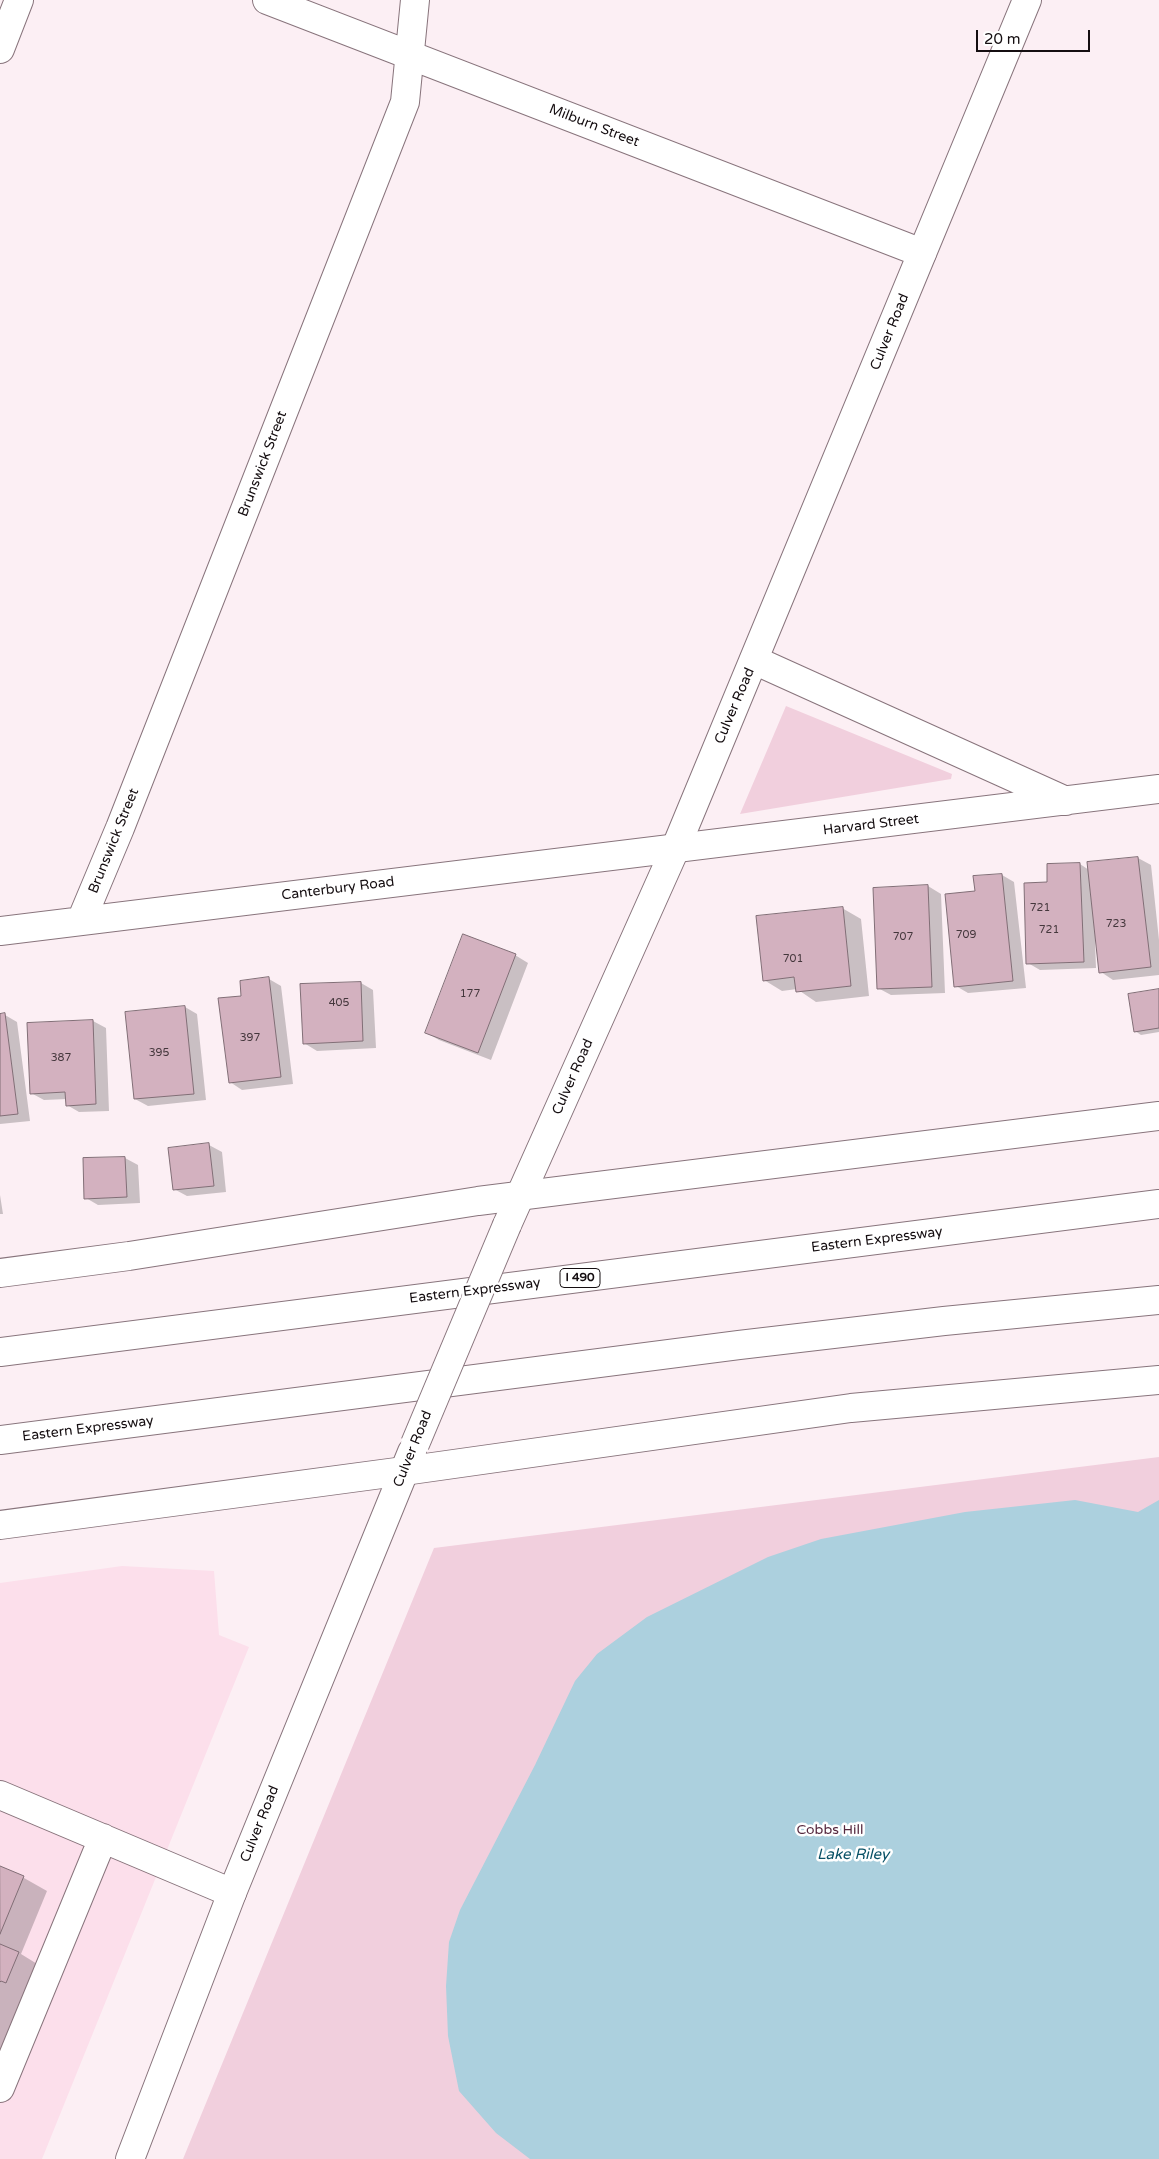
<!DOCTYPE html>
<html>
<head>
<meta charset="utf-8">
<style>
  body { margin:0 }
  #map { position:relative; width:1159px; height:2159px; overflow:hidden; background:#fceff4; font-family:"Varela Round",sans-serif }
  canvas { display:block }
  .scale { position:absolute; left:976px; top:30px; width:114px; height:22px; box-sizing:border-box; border:2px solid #150e11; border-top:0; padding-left:6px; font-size:15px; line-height:18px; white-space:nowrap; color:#150e11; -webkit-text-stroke:4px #fff; paint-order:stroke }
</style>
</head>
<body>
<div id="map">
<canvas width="1159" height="2159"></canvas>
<div class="scale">20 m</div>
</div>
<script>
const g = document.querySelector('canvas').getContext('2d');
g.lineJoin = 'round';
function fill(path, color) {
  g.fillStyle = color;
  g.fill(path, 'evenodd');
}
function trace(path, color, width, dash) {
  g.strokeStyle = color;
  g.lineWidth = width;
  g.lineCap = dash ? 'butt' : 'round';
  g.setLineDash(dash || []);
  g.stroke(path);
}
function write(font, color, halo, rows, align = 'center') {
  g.font = font + ' "Varela Round",sans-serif';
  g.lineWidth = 5;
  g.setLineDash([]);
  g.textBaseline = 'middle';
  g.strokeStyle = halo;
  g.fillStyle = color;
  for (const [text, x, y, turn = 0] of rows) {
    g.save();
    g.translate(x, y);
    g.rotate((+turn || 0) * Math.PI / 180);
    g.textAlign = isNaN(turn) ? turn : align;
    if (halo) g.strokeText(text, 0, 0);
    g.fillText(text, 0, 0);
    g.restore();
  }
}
fill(new Path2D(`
  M122,1566l92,5 5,64 30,12 -207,512h-42v-576z`), '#fcdfeb');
fill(new Path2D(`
  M786,706l166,68 -1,5 -211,35z
  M1159,1457v702h-976l251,-611z`), '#f1cfdd');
fill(new Path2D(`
  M1075,1500l63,12 21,-12v659h-629l-34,-26 -37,-42 -11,-55 -2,-50 3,-44 11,-32 75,-145 40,-84 22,-27 50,-37 121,-60 53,-18 144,-27z`), '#acd0de');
fill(new Path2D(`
  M1138,858l13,7 8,75v35l-46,5 -12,-8 -4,-31h-2l1,27 -56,2 -12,-7 21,-79 31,-20 9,6z
  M1002,875l12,7 12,106 -58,5 -12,-7 20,-94z
  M928,886l13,8 4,99 -54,2 -13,-7z
  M842,908l19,11 8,77 -53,6 -19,-13 -15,2 -18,-11z
  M515,955l13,8 -37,97 -52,-20 -12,-7z
  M269,979l12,7 12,98 -51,6 -12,-8 13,-85z
  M361,983l12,7 3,58 -59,3 -13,-8z
  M1159,990v42l-18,3 -6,-4z
  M185,1007l12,7 9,86 -58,6 -13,-7z
  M0,1015h5l12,7 13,99 -30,3z
  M93,1021l13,7 3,83 -30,1 -12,-7v-6l-23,1 -13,-7z
  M209,1145l13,7 4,40 -39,4 -13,-7z
  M125,1158l13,7 2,38 -42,2 -12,-7 -2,-38z
  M0,1195l3,19h-3z
  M0,1868l24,10 23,13 -26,63 21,13 -42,111z`), '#0003');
const building = new Path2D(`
  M1138,857l13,110 -52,6 -12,-111z
  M1080,863l4,99 -58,2 -2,-81 23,-1v-18z
  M1002,874l11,107 -59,6 -9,-93 30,-3 -2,-15z
  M928,885l4,102 -55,2 -4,-101z
  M843,907l8,79 -55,6 -2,-15 -31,4 -7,-65z
  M463,934l53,20 -38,99 -53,-20z
  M269,977l12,100 -52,6 -11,-85 23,-2 -1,-15z
  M361,982l2,59 -60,3 -3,-60z
  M1159,989v39l-25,4 -6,-38z
  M185,1006l9,88 -60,5 -9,-87z
  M5,1013l13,101 -18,2v-102z
  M93,1020l3,84 -30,2 -1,-14 -35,2 -3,-71z
  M209,1143l5,43 -41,4 -5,-42z
  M125,1157l2,40 -43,2 -1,-41z
  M0,1866l24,10 -24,58z
  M0,1944l19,8 -13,31 -5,-2 -1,1z`);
fill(building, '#d3b1bf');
trace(building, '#816e76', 1);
const minor = new Path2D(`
  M267,0l655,253
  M0,49l19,-49
  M754,660l312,141
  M81,921l39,-93 285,-726 10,-102
  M0,931l1159,-142
  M0,1795l232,98
  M0,2088l103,-250`);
const major = new Path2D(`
  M507,1225l169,-378 351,-847
  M130,2159l102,-266 180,-441`);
const highway = new Path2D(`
  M0,1273l129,-17 349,-55 681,-85
  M0,1352l1159,-148
  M0,1440l739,-95 205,-24 215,-21
  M0,1525l404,-54 447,-63 308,-28`);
trace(minor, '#88747c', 30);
trace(major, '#88747c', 30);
trace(highway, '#88747c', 30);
trace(minor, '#fff', 28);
trace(major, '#fff', 28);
trace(highway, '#fff', 28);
const majorBridge = new Path2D(`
  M415,1444l92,-219`);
trace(majorBridge, '#88747c', 30, []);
trace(majorBridge, '#fff', 28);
write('11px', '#44373c', null, [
  ["721",1040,908],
  ["723",1116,924],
  ["721",1049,930],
  ["709",966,935],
  ["707",903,937],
  ["701",793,959],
  ["177",470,994],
  ["405",339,1003],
  ["397",250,1038],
  ["395",159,1053],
  ["387",61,1058]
]);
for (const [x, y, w] of [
  [580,1278,40]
]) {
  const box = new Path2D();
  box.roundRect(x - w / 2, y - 9.5, w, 19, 4);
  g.fillStyle = '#fff';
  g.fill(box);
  trace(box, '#150e11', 1);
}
write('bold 12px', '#150e11', null, [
  ["I 490",580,1278]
]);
write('14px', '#150e11', '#fff', [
  ["Milburn Street",594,126,21],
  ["Culver Road",890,332,-68],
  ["Brunswick Street",263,464,-69],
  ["Culver Road",735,706,-67],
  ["Harvard Street",871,825,-7],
  ["Brunswick Street",114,841,-68],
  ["Canterbury Road",338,889,-7],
  ["Culver Road",573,1077,-66],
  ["Eastern Expressway",877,1240,-7],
  ["Eastern Expressway",475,1291,-7],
  ["Eastern Expressway",88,1429,-7],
  ["Culver Road",413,1449,-68],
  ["Culver Road",260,1824,-68]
]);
write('14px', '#56293f', '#fff', [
  ["Cobbs Hill",830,1830]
]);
write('italic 15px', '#095166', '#fff', [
  ["Lake Riley",853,1855]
]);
</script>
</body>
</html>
